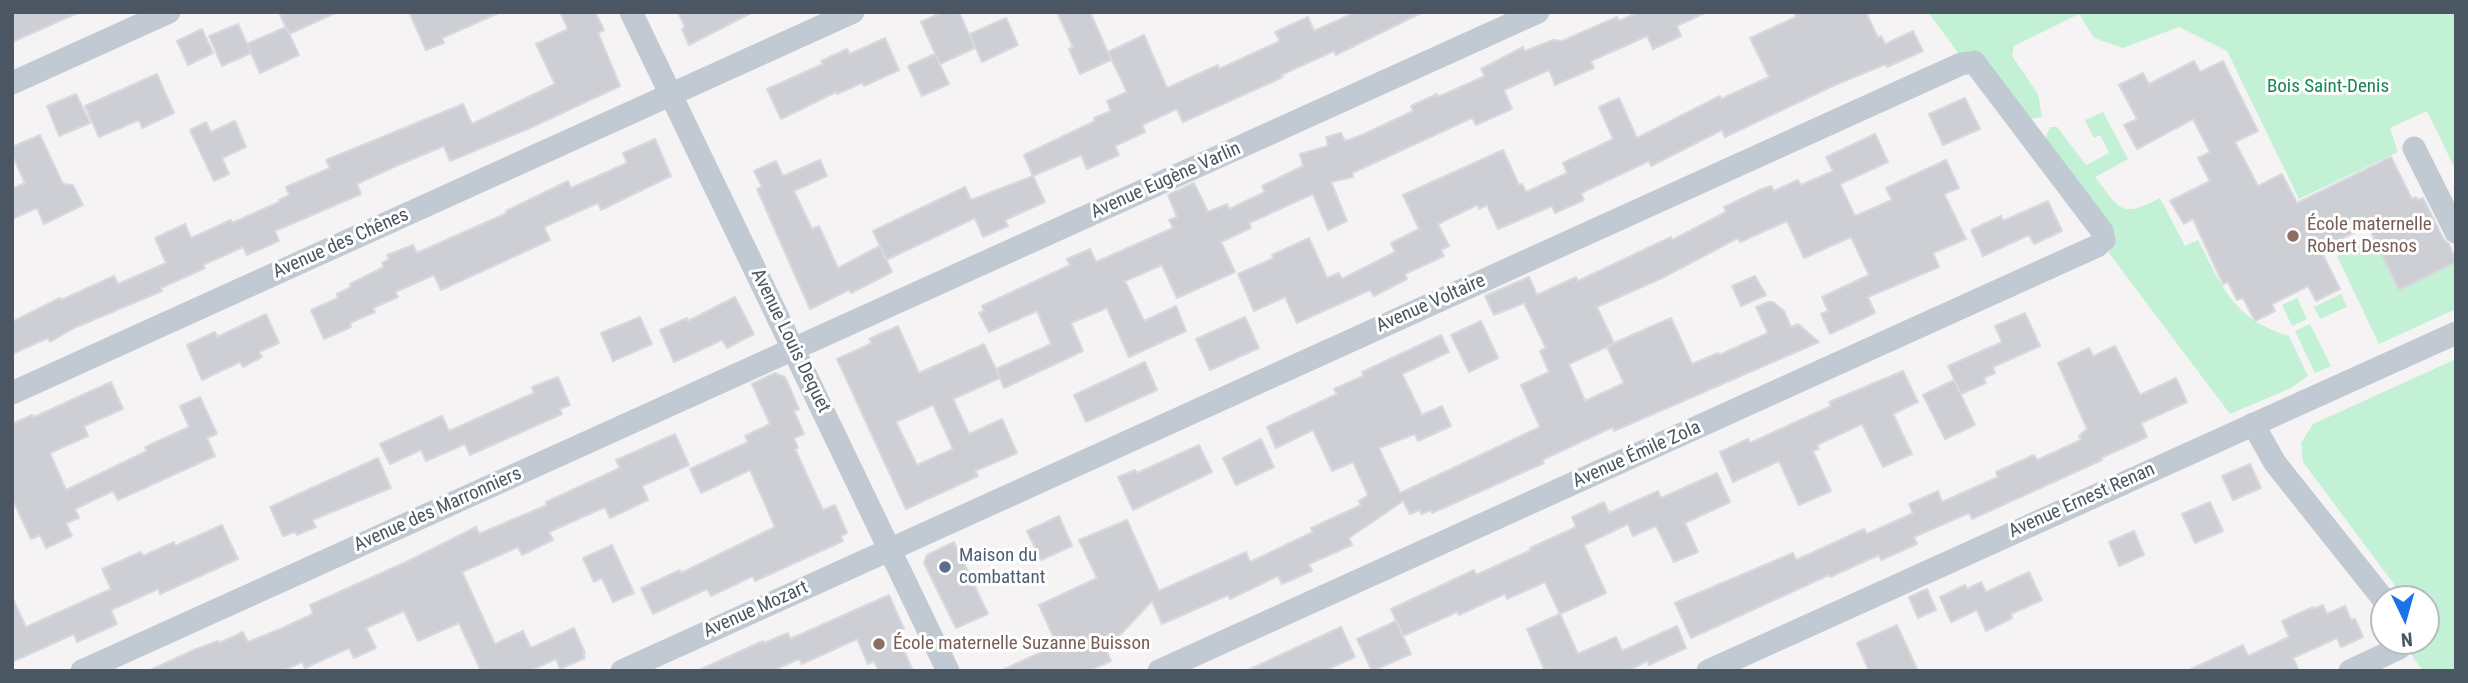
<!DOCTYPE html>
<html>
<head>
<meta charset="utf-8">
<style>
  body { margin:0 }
  #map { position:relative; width:2468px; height:683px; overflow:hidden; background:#f5f3f3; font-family:"Roboto Condensed",sans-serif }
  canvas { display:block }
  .frame { position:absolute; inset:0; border:14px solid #4a5661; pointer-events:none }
  .north { position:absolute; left:2370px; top:585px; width:70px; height:70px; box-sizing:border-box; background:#fff; border:2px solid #b7bbc0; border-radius:50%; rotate:175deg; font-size:19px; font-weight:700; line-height:28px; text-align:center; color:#4a5661 }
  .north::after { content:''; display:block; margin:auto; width:24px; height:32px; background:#1a73e8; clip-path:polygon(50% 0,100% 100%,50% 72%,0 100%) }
</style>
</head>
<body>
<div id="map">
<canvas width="2468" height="683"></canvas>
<div class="frame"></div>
<div class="north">N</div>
</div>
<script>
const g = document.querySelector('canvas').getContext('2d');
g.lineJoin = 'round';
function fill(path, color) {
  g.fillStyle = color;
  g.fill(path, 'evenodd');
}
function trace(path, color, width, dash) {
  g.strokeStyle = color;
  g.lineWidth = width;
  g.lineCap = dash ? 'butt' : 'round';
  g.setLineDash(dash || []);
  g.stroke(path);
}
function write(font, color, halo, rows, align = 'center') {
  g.font = font + ' "Roboto Condensed",sans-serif';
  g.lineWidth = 6;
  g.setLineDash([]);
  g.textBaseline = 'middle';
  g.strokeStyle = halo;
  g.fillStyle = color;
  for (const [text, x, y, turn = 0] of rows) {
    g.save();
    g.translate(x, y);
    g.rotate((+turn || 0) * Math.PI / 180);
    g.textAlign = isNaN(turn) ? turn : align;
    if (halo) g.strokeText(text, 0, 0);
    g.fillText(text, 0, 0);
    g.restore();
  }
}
fill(new Path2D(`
  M1928,12h528v159l-29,-60 -37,17 8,24 -99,47 -72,-148 -48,-24 -56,21 -29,-10 -15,-24 -65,32 -2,10 26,38 4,23 -12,2 -48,-63 -14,-5 -9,3z
  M2103,112l25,47 -33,18c25,32 25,42 65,21l25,48 13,-6c25,48 36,80 91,96l19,40 -17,12 -61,26 -121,-161 5,-12 -69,-102 5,-12h7l29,38 23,-12 -9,-18 -6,3 -9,-18z
  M2374,238l82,24v47l-77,35 -42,-88z
  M2341,294l6,13 -27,12 -6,-12z
  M2297,298l10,21 -15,7 -10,-21z
  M2310,324l21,42 -16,7 -20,-42z
  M2456,359v312h-33l-15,-21 4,-9h14v-42h-21l-102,-137 -2,-19 12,-19z`), '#c3f1d5');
const building = new Path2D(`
  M12,12h68l-68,30z
  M279,12h59l-49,22z
  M409,12h92l-59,26 2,5 -18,7z
  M560,12h35l9,18 -6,3 22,53 -90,42 -80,33 -6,-15 -48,20 -39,18 4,10 -86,37 4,10 -32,14 -4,-8 -40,18 2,3 -44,20 1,3 -88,37 -24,14 -2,-4 -36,16v-32l48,-24 1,2 53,-24 4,8 48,-21 -11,-25 30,-14 6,14 40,-18 1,3 47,-21v-2l10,-5 -3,-8 44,-19 -4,-8 137,-56 9,20 83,-40 -19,-40 32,-15z
  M678,12h75l-64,33 -7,-16 3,-2z
  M942,12h17l16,36 -35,16 -19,-42z
  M1057,12h33l21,48 -31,14 -11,-25 4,-2z
  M1356,12h67l-87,43 -2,-4 -53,24 2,2 -100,45 -6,-13 -35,16 3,7 -30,14 4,9 -32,14 -6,-14 -48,21 -9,-21 71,-34 -1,-3 17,-7 -4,-10 20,-9 -19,-40 36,-17 23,53 51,-23 1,4 61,-28 -5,-9 33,-15 6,14z
  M1639,12h68l-30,14 4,10 -28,13 -6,-13 -56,25 3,7 -39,17 -6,-15 -45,20 8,19 -36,16 -4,-7 -120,55 1,4 -22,5 16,39 -19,9 -15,-36 -64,29 2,5 -30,14 14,30 -58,26 -15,-33 -37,16 19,40 32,-15 10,25 -57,26 -22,-49 -36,15 12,28 -79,37 -8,-19 55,-25 -14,-33 -48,21 -10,-19 5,-2 -2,-5 88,-41 -3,-6 23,-10 6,13 77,-34 -4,-8 8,-3 -9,-22 26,-12 14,29 19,-8 2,5 36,-17 -3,-6 41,-20 -3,-12 28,-8 -2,-9 15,-4 4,8 17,-6 51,-24 -2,-5 26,-12 1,3 47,-21 -4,-7 42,-22 2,4 28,-11 9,1 55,-24 2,4z
  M1794,12h72l12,26 3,-2 4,8 28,-13 10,20 -36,16 -1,-3 -51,21 -110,52 -3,-7 -71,36 -2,-5 -68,32 3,7 -29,13 -3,-7 -54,23 -11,-24 -8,4 -2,-4 -39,19 11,22 -8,4 3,6 -39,18 2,5 -33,17 -4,-6 -73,33 -12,-26 -31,14 -16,-37 36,-16 -2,-3 37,-17 18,40 12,-5 3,6 53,-27 -4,-9 28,-14 -16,-34 100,-45 16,35 3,-1 4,8 41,-19 -4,-10 50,-24 -14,-32 20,-9 18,40 83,-42 1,3 48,-22 -19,-39 46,-21z
  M1006,18l12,27 -36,17 -12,-28z
  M238,24l13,29 -29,13 -13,-30z
  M286,27l13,28 -39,18 -13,-29z
  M202,29l11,24 -25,12 -11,-24z
  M885,38l14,32 -35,16 -2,-3 -25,11 -1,-2 -55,27 -14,-30 56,-25 -2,-3 26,-12 3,5z
  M935,54l14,30 -27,12 -14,-30z
  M2194,61l6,11 23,-11 35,70 -23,11 23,44 24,-12 15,29 94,-46 21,42 4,-2 2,3 5,-2 20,40 6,6 7,18 -57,28 -31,-64 -48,23 20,40 -24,12 -8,-15 -36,18 3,7 -20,10 -12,-23 -6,2 -9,-18 -5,2 -30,-65 -9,5 -14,-23 40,-20 -12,-23 12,-6 -17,-33 -56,30 -13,-24 13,-6 -18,-34 24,-12 6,11z
  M157,74l17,39 -32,15 -3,-8 -40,17 -14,-31z
  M76,94l14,29 -31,13 -12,-30z
  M1965,98l15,31 -37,16 -14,-31z
  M235,121l11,26 -24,11 7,16 -15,7 -24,-51 16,-8 5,10z
  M1875,134l13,28 -48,22 15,32 37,-16 -6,-12 60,-28 13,28 -15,6 22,45 -33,14 6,14 -71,30 7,16 -45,21 -9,-20 7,-3 -6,-14 47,-22 -18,-38 -47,21 -17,-37 -47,21 -2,-4 -76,40 -65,29 17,36 57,-25 21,46 26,-11 1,2 49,-22 -12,-26 12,-5h5l11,9 7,16 7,-3 21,18 -205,89 -1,-4 -71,33 2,3 -112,50 -1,-3 -10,4 -1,-4 -10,4 -7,-13 -54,37 3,7 -43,19 3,7 -30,13 -4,-8 -48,23 -2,-4 -66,29 -10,-23 -46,49 5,11 -23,10h-88l57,-26 -18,-40 58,-27 -18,-38 48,-20 32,71 87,-39 4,10 63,-30 -2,-4 50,-23 -2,-4 9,-6 -15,-33 -21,9 -19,-41 -37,18 -9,-21 70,-33 -3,-5 29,-13 -1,-4 79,-37 8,17 -47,22 20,41 20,-9 9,20 -33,15 -3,-7 -36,14 21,45 140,-66 -19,-42 28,-13 -9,-21 6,-3 -22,-45 -30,12 -9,-19 44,-19 8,18 39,-18 2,4 93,-44 1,3 54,-28 -2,-5 38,-18 9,-3 3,5 24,-11 3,5 32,-14 -7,-14zM1613,344l-6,3 17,36 -39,18 -16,-37z
  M40,135l23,49 10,1 10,20 -39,19 -7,-16 -25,11v-30l13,-6 -13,-29v-7z
  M655,139l16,37 -70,34 -3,-7 -54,24 6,13 -109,50 -7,-15 -39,17 3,5 -25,11 2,4 -25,11 1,4 -27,12 -13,-29 27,-12 -1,-4 14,-7 -1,-3 34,-17 -2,-4 7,-4 -2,-4 26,-10 4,8 90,-40 -1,-2 62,-30 3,7 56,-25 -4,-10z
  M820,160l7,16 -33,15 18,38 7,-3 19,42 42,-22 12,26 -41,21 -2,-3 -39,19 -53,-120 5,-2 -8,-16 22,-10 7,15z
  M1033,176l12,26 -40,18 3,6 -25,11 -8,-19 -89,42 -13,-29 92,-44 6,13z
  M2048,201l14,30 -28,13 -5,-9 -46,21 -12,-26 30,-14 2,5z
  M1755,276l11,19 -25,11 -9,-20z
  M735,297l19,37 -27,14 -5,-8 -48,22 -14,-32 27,-12 1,3z
  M2025,313l15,33 -47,21 2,6 -11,5 2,5 -25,11 -13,-28 54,-24 -7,-16z
  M266,314l13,29 -20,9 3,5 -19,10 -3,-5 -38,18 -15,-35 28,-13 2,5z
  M640,317l12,27 -39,17 -12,-28z
  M1245,317l14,31 -49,22 -14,-31z
  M1481,321l17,37 -29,14 -18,-37z
  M898,326l21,47 65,-29 16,34 -47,21 16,35 33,-15 15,34 -42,18 3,5 -72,33 -69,-150 35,-16 -3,-4zM933,405l20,44 -36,16 -21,-43z
  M2115,346l25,49 36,-17 11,24 -46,21 6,14 -46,21 1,2 -130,59 -3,-6 -55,24 3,7 -36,16 -2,-5 -49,22 -1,-2 -138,63 -16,-35 118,-50 3,7 68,-31 3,5 46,-21 -4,-9 29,-13 4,11 56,-25 -2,-5 38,-17 3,5 44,-20 -2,-4 8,-7 -29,-66 31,-15 4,8z
  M1145,362l12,28 -71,32 -12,-27z
  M1903,371l15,31 -25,12 19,40 -29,13 -21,-43 -45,21 2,4 -6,2 18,40 -32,14 -20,-44 -46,21 -13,-30 28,-13 2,4 81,-37 -2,-4z
  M775,373l10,4 14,32 -5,2 10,23 -10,4 4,10 -3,1 28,61 12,-5 12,28 -6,3 2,5 -88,40 -2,-5 -42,20 -4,-7 -54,25 -12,-26 39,-18 1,3 94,-46 -25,-57 -49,23 -11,-24 58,-27 -3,-6 25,-12 -18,-40z
  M558,377l12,28 -10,4 2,5 -92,41 -5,-11 -39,17 -5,-11 -31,14 -10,-20 62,-28 7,15 85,-38 -2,-6z
  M1954,380l21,45 -30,14 -22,-44z
  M111,382l12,27 -39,17 4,10 -38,17 16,37 81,-39 -2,-4 44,-20 -9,-21 20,-9 17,37 -10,4 8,18 -97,44 -5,-9 -38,18 4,9 -13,5 6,13 -26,12 -6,-13 -9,4 -19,-41v-74l20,-9 2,2z
  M675,434l14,31 -47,21 6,14 -38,18 -5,-11 -56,25 4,8 -31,15 -4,-8 -56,25 33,72 28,-13 8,17 43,-20 11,25 -2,1 2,4 -25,11 -4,-10 -27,12h-48l-22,-48 -41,18 -14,-30 -38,17 10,20 -22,10 -5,-10 -44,20 -3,-6 -20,9h-134l48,-22 22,-8 1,2 24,-11 5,10 32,-13 33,-15 -3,-9 96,-43 70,-35 3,7 68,-29 -1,-3 74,-34 -4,-8z
  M1261,439l13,28 -38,18 -13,-27z
  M1199,445l13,27 -79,38 -15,-33 17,-7 2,3z
  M378,458l13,30 -79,32 4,7 -19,8 -2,-3 -12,4 -13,-29z
  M2250,464l11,24 -28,12 -11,-24z
  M1717,473l13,29 -45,21 13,29 -24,10 -18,-36 -23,10 -5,-12 -44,21 22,48 -46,21 -15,-32 -38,17 -2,-5 -46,21 -2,-3 -54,24 -12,-27 83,-39 2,5 55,-25 -1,-2 46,-21 -4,-10 32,-15 5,11 49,-22 3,7z
  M2210,502l13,29 -28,12 -13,-29z
  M1059,516l13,30 -31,14 -14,-29z
  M222,525l16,34 -78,35 -2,-5 -47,21 6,14 -40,18 -3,-8 -62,28v-65l14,30 85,-38 -9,-20 39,-17 2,4 31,-14 1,4z
  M2134,531l10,24 -25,11 -10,-24z
  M954,542l34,72 -32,14 -32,-65 3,-8z
  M612,545l22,48 -21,9 -11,-24 -8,4 -11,-24z
  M2029,572l13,28 -31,14 1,4 -26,13 -9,-21 -26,12 -11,-25 25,-12 2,4 14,-7 5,10z
  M1927,589l9,21 -18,8 -9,-21z
  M889,595l15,34 -8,4 17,38h-34l-5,-10 -6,3 -11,-25 -55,25 -3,-5 -27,12h-75l66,-30 1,2 24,-10 2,6z
  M2323,605l4,9 18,-8 6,14 4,-1 8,18 -22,10 -4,-9 -44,20 6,13h-112l56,-26 5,11 41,-19 -7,-16 31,-14 1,2z
  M1560,614l18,40 38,-17 6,14 55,-25 9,22 -37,17 -2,-4 -16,8 1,2h-92l4,-2 -17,-40z
  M1396,621l15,33 -39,17 -15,-32z
  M1897,625l21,46h-49l-12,-28z
  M1341,627l14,30 -31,14h-78z`);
fill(building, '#cdcfd5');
trace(building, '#d7d9de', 2);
trace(new Path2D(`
  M631,12l317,659
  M12,83l157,-71
  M2414,148l42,84
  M12,393l841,-381
  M2253,424l22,39 109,137
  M82,671l1456,-659
  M622,671l1339,-607 13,-2 128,169 2,9 -7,6 -938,425
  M1708,671l748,-338
  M2350,671l49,-23 5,-7`), '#c1cad2', 23);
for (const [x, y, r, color] of [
  [2293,236,7,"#8d6e63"],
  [945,567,7,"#5c6f8a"],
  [879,644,7,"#8d6e63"]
]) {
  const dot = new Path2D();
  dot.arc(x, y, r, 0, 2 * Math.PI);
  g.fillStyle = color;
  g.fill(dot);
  trace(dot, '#fff', 2.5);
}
write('19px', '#17864f', '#fff', [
  ["Bois Saint-Denis",2328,87]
]);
write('19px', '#4a5661', '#fff', [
  ["Avenue Eugène Varlin",1166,181,-24],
  ["Avenue des Chênes",341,244,-24],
  ["Avenue Voltaire",1431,304,-24],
  ["Avenue Louis Dequet",790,341,64],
  ["Avenue Émile Zola",1637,455,-24],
  ["Avenue Ernest Renan",2082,501,-24],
  ["Avenue des Marronniers",438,510,-24],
  ["Avenue Mozart",756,610,-24]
]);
write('19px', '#785e54', '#fff', [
  ["École maternelle",2307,225],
  ["Robert Desnos",2307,247],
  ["École maternelle Suzanne Buisson",893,644]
], 'left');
write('19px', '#4e5e75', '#fff', [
  ["Maison du",959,556],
  ["combattant",959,578]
], 'left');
</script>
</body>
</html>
